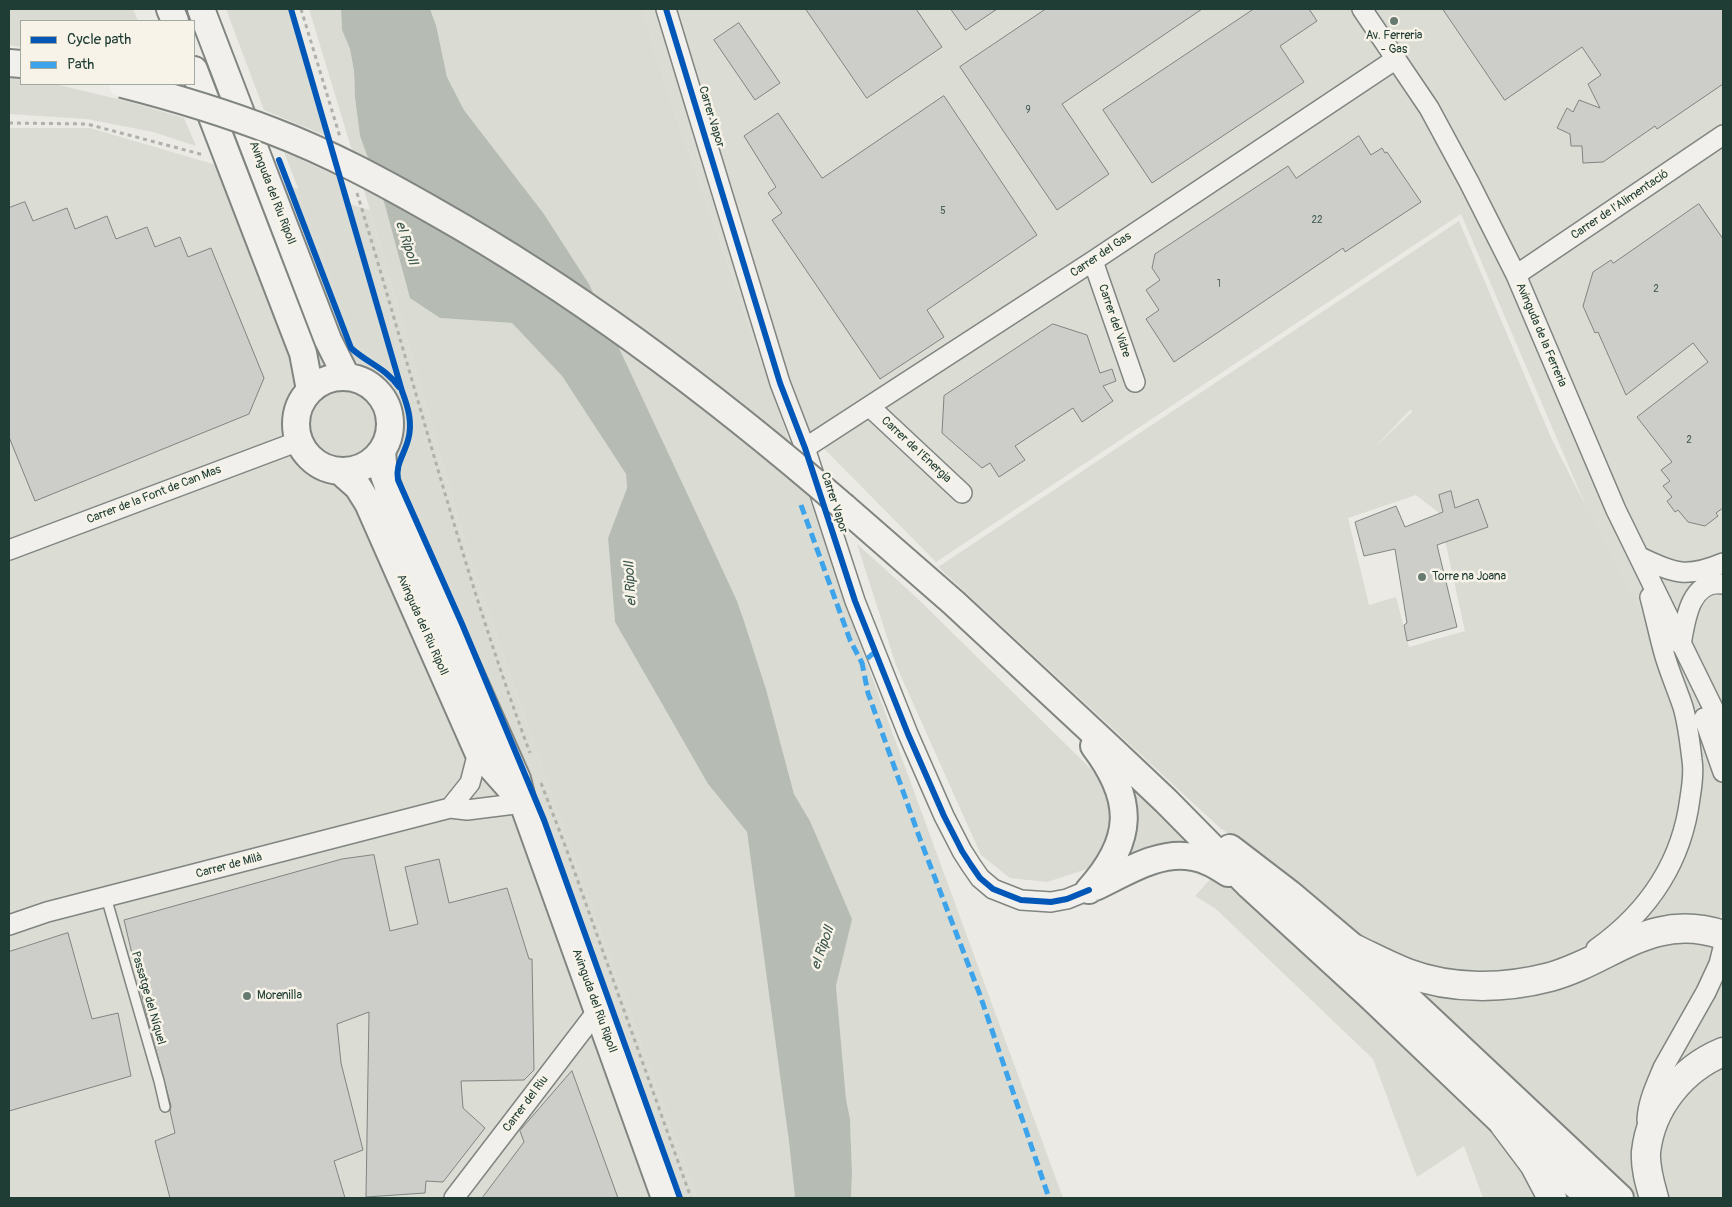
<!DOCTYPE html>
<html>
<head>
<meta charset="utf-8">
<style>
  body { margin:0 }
  #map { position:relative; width:1732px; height:1207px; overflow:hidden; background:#ebeae4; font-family:Pangolin,sans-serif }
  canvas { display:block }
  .frame { position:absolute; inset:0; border:10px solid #1f3d34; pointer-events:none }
  .legend { position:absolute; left:20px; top:20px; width:175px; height:65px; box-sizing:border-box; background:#f7f3e8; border:1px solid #a1aaa0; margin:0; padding:6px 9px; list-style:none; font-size:15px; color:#1f3d34 }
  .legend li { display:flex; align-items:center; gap:10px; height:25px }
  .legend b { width:25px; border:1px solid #a1aaa0 }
</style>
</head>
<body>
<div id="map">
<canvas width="1732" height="1207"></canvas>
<div class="frame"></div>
<ul class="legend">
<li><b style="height:6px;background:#0057b8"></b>Cycle path</li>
<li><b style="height:6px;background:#3da4eb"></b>Path</li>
</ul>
</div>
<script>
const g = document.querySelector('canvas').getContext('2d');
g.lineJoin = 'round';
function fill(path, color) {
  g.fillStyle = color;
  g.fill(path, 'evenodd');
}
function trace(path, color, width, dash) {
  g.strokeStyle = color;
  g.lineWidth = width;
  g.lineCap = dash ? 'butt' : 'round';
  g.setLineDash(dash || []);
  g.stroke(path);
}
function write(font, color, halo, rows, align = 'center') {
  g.font = font + ' Pangolin,sans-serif';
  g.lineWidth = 5;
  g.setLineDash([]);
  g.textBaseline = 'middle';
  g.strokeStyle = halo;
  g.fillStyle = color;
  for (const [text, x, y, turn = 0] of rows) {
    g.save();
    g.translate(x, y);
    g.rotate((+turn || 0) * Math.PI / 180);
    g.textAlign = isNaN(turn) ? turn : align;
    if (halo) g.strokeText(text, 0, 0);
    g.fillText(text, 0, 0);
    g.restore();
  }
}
fill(new Path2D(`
  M643,9h1080v905l-86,-25 -18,-305 -158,-370 -525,348 -161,-163 -111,-319z
  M9,128h81l280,82 98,343 79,229 150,416h-688z`), '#dbdcd3');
fill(new Path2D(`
  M9,9h124l5,12h-117v26l-12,-2z
  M226,9h65l40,129 -67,-28z
  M309,9h32l1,21 8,19 4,22 1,27 5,38 25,69 55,113 72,5 50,53 64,98 1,14 -19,50 7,84 93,162 39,48 42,310 6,56h-98l-150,-416 -79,-229 -98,-343z
  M430,9h213l21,71 193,556 206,562h-212l1,-24 -2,-55 -4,-20 -10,-113 15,-67 -41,-98 -16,-27 -28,-105 -22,-68 -7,-20 -36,-78 -112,-239 -45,-70 -80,-104 -17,-33 -11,-52z
  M9,78l12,1v5h34l75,18 54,16 12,28 -43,-14 -66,-13 -78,-5z
  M284,152l59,27 193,612 -116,-265 -20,-59 13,-21 2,-27 -7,-22 -13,-28 -35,-22z
  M1459,221l93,219 82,161 32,75 11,36 9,48 -7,59 -22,54 -18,26 -46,42 -32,17 -29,11 -62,7 -57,-11 -53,-29 -66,-56 -75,-53 -281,-260zM1410,410l3,1 -38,36zM1416,495l23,18 26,118 -56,16 -13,-50 -27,8 -21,-87z
  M309 425a36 36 0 1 1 72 0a36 36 0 1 1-72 0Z
  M857,544l59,53 181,178 18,22 -2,30 -14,38 -52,17 -37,-4 -29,-23 -85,-190z
  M1698,719l15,40 10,36v114l-5,17 -81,-3 30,-37 27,-165z
  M1127,786l70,62 -41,-3 -31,18z
  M1215,874l24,17 36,32 237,226 32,49h-61l-19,-52 -47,31 -44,-118 -157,-150 -21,-13z
  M1715,940l-9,36 -39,72 -19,150h-12l-31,-27 -186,-178 3,-4 22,6 196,-50z
  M1723,977v68l-57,40 6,-18z
  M1723,1062v136h-60l-7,-41 20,-60z`), '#dadbd2');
fill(new Path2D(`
  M341,9h89l6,16 11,52 17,33 80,104 45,70 112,239 36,78 7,20 22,68 28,105 16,27 42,98 -16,67 10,113 4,20 2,55 -1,24h-56l-6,-56 -42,-310 -39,-48 -93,-162 -7,-84 19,-50 -1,-14 -64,-98 -50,-53 -72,-5 -30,-20 -25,-93 -25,-69 -5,-38 -1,-27 -4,-22 -8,-19z`), '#b6bcb4');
const building = new Path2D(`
  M806,9h110l26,38 -75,51z
  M951,9h46l-31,21z
  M1046,9h156l-140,95 47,70 -52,36 -97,-143z
  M1254,9h55l8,12 -37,25 24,36 -152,101 -49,-73z
  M1443,9h280v75l-66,45 -2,-3 -52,36 -20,1 -1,-17h-11l-1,-12 -13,-6 10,-20 6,4 6,-12 21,8 -12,-24 13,-9 -19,-28 -77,53z
  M739,23l41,60 -25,17 -41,-60z
  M944,96l93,139 -110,75 17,27 -64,42 -108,-159 10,-7 -14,-20 8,-6 -32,-51 34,-23 44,65z
  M1359,136l12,19 11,-7 3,5 2,-1 34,50 -76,50 -2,-4 -169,114 -28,-43 13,-9 -13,-20 14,-10 -8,-12 3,-14 133,-88 8,12z
  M25,202l8,19 34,-13 8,21 32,-13 9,23 31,-12 8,20 25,-10 8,20 23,-9 53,130 -15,36 -214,87 -26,-64v-229z
  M1699,204l24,35v269l-7,5 2,3 -13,10 -17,-4 -10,-12 -3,2 -8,-11 5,-4 -9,-11 7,-5 -9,-11 11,-8 -35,-45 71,-55 -15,-19 -67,52 -28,-63 -3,1 -12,-27 10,-34 18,-12 2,3z
  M1053,324l34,11 13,38 12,-4 4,12 -13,5 10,15 -31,21 -9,-14 -58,38 10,14 -26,17 -9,-14 -8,5 -40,-35 2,-37z
  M1451,491l4,17 23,-9 10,28 -51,18 20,82 -50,14 -3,-16 3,-2 -12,-74 -31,7 -9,-34 41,-16 9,21 38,-15 -4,-17z
  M374,855l16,76 28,-7 -13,-57 34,-8 10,44 58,-15 22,71h3l2,111 -10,10 -63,1 2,27 22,20 -42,54 -17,-1 -1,12 -59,4 3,-185 -32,12 4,39 22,87 -29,11 11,37h-175l-15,-57 20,-8 -5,-22 1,-5 -25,-93 -22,-93 218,-61z
  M68,933l24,86 26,-6 13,63 -122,35v-159z
  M572,1071l46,127h-136l42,-56 -4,-11z`);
fill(building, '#cdceca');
trace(building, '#808581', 1);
const lane = new Path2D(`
  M106,897l53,184 6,26`);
const street = new Path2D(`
  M666,9l114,374 25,65 50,153 53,133 36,82 18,35 9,14 9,13 13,11 28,11 30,2 16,-3 22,-9
  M1362,9l67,99 40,74 47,93 100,235 97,198 10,26
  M1093,261l42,121
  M1516,275l207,-140
  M870,407l92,86
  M805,448l288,-187 303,-202
  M9,550l290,-109
  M1640,557c35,17 47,21 83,6
  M1681,645c4,-24 9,-66 42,-61
  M1704,718l19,54
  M450,808l20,-25 8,-31
  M9,925l38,-13 403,-104 17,2 56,-7
  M1596,949c52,-37 86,-87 94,-151 2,-12 4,-26 2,-38 -2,-17 -4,-36 -9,-53 -6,-18 -14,-36 -19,-54 -5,-18 -9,-37 -14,-56
  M1647,1120c1,-19 9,-35 16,-52l43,-76 13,-28 4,-16
  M454,1198l144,-188`);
const secondary = new Path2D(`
  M170,9l5,12
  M201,9l127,331 18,36
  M9,63l12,1
  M194,70l109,283 7,37
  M296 424a47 47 0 1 1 94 0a47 47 0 1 1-94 0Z
  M382,451l2,24 7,20 126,284 6,24 142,395
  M340,471l18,16 10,16 110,249 40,45
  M844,507l110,96 157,146 55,52 84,85 120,110 134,128 33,27 53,47
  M1230,848l60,46 65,55 265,249
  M1095,887c30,-14 64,-37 98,-30 13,2 24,9 35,16
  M1089,890c45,-50 46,-90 5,-144`);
const highway = new Path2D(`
  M1355,949c17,8 34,17 52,24 45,17 97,16 143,4 62,-17 101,-66 173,-42
  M1504,1124l30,40 18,34
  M1654,1198c-4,-14 -9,-30 -8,-46 5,-45 36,-83 77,-100`);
trace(lane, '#808581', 12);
trace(street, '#808581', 22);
trace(secondary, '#808581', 30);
trace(highway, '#808581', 31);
trace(new Path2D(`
  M301,9l39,128
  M9,123l78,1 117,31
  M357,193c57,187 105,377 173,560
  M541,783l25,65 125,350`), '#afb1ad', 3, [4, 4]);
trace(lane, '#f1f0ec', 9);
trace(street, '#f1f0ec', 19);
trace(secondary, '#f1f0ec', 26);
trace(highway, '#f1f0ec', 28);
const secondaryBridge = new Path2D(`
  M122,84c51,13 101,28 150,47 58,22 113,52 167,83 145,82 279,184 405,293`);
trace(secondaryBridge, '#808581', 30, []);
trace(secondaryBridge, '#f1f0ec', 26);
trace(new Path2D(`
  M801,505l49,135 12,23
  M875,652l-13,11 6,30 52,146 60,156 69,203`), '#3da4eb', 5, [10, 5]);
trace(new Path2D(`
  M291,9l111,382c6,16 11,32 6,49 -4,15 -13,25 -10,40l64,144 82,196 136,378
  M666,9l114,374 25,65 50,153 53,133 36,82 18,35 9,14 9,13 13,11 28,11 30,2 16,-3 22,-9
  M279,160l72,188c16,15 35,20 48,39`), '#0057b8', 6);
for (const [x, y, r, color] of [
  [1394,21,5,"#667a72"],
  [1422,577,5,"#667a72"],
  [247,996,5,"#667a72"]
]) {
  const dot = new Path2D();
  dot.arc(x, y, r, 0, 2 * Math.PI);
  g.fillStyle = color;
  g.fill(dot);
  trace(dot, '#f7f3e8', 2);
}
write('10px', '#4a615a', null, [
  ["9",1028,110],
  ["5",943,211],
  ["22",1317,220],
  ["1",1219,284],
  ["2",1656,289],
  ["2",1689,440]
]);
write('12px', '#1f3d34', '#f7f3e8', [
  ["Av. Ferreria",1394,36,"center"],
  ["- Gas",1394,50,"center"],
  ["Torre na Joana",1432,577],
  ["Morenilla",257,996]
], 'left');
write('12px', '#1f3d34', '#f7f3e8', [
  ["Carrer Vapor",711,117,73],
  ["Avinguda del Riu Ripoll",272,193,69],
  ["Carrer de l'Alimentació",1620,205,-34],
  ["Carrer del Gas",1101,255,-34],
  ["Carrer del Vidre",1114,321,71],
  ["Avinguda de la Ferreria",1541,335,67],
  ["Carrer de l'Energia",916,450,43],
  ["Carrer de la Font de Can Mas",154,495,-21],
  ["Carrer Vapor",834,503,72],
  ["Avinguda del Riu Ripoll",422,625,66],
  ["Carrer de Milà",229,866,-15],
  ["Passatge del Níquel",148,998,74],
  ["Avinguda del Riu Ripoll",594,1001,70],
  ["Carrer del Riu",526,1104,-53]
]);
write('italic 14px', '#3f584f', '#f7f3e8', [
  ["el Ripoll",406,243,72],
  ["el Ripoll",631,584,-93],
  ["el Ripoll",823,948,-71]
]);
</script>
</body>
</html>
